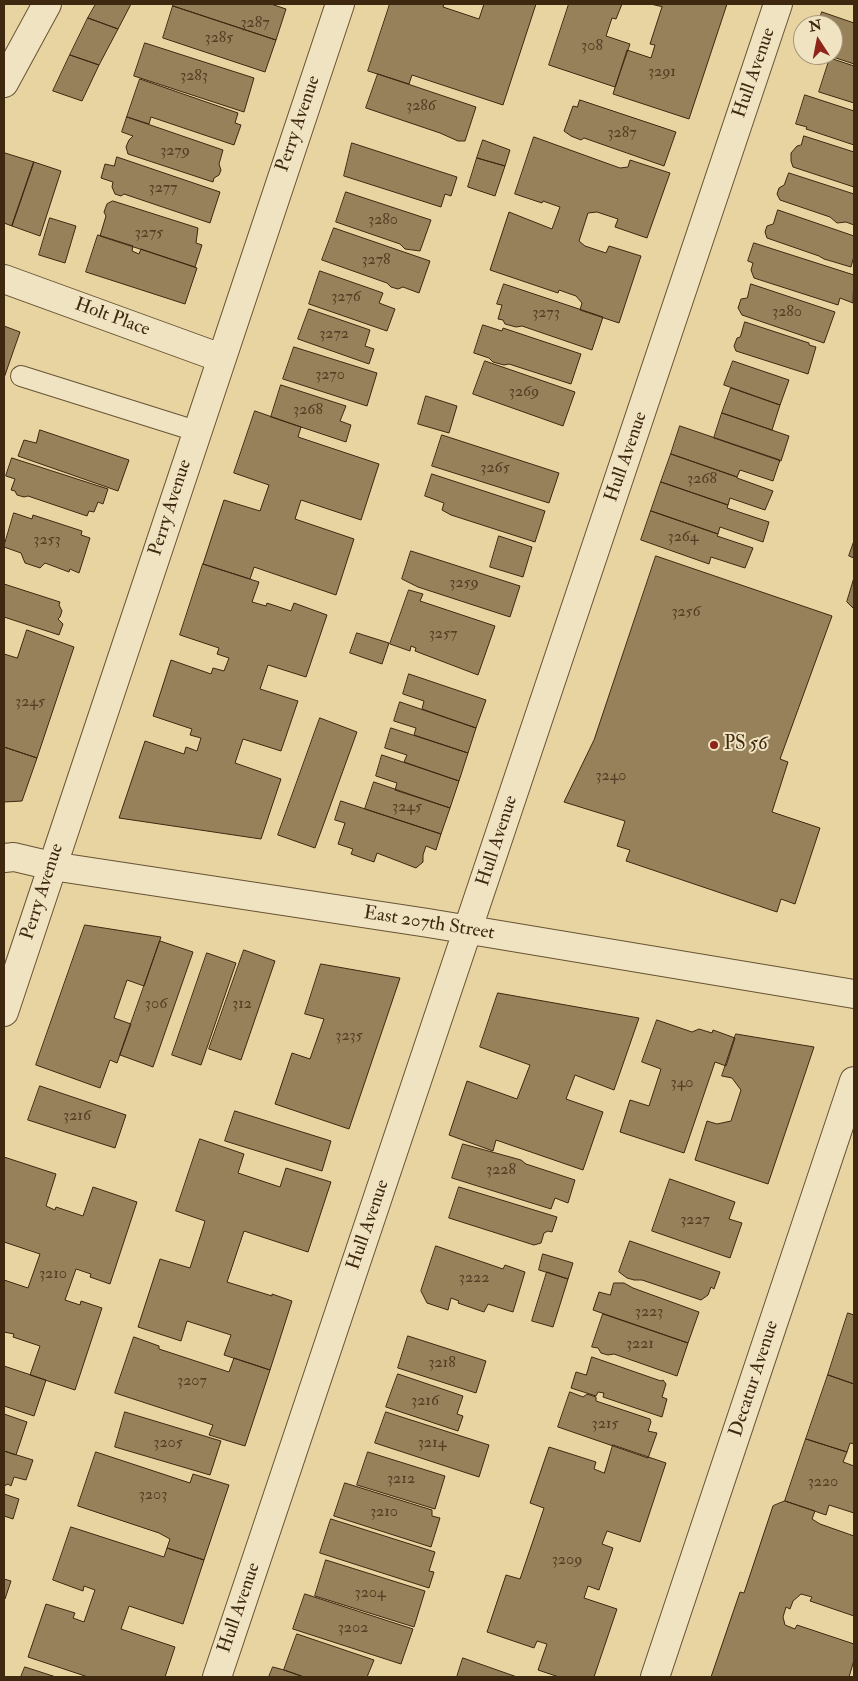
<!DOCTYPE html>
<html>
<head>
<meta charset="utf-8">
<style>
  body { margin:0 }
  #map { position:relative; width:858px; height:1681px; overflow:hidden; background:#e7d4a1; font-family:"IM FELL Double Pica",serif }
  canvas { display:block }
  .frame { position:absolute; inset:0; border:5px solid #3e2810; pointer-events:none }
  .north { position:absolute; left:793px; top:15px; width:50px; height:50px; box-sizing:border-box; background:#efe3c2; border:1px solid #a8987b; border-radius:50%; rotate:349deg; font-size:14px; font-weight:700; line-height:20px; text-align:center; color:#3e2810 }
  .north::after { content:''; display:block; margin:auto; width:18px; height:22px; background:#8f2418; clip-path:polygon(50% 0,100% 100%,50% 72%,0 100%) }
</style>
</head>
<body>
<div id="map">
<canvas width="858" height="1681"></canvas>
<div class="frame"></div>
<div class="north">N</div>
</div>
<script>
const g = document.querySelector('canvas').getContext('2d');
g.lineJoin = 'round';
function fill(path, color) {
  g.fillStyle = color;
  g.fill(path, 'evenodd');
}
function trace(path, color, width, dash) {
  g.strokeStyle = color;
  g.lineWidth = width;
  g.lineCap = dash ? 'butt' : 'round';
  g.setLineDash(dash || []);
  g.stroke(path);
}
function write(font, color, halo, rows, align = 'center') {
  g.font = font + ' "IM FELL Double Pica",serif';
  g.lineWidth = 4;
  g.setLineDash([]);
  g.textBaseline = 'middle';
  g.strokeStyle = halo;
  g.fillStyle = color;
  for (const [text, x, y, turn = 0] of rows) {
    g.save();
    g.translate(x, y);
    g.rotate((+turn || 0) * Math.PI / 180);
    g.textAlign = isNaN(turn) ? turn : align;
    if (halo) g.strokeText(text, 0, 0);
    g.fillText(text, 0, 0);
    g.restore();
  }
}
const building = new Path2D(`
  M96,4h35l-13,25 -30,-11z
  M174,4h97l15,5 -10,31 -103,-34z
  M390,4h54l-1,3 36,12 5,-15h52l-33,101 -91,-30 -3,9 -41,-13z
  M569,4h53l-6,15 -4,-1 -6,18 24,8 -15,43 -66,-22z
  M651,4h76l-38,115 -76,-25 14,-44 24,8 4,-13 -5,-1 12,-37z
  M173,6l103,34 -11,32 -102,-34z
  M822,12l32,11v41l-27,-9h6v-30h-15z
  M88,18l30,11 -19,36 -29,-10z
  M145,43l109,35 -10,34 -110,-36z
  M70,55l29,10 -17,36 -29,-10z
  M830,58l24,8v37l-35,-11z
  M378,74l98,33 -11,34h-7l-18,-8 -74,-25z
  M140,79l98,34 -3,10 6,2 -7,20 -83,-28 -2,7 -22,-7z
  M805,95l49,16v34l-48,-16 1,-2 -11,-3z
  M580,100l96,32 -12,34 -80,-28 -3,2 -10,-4 -7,-5 9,-25 4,1z
  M127,117l96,33 -4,14 2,6 -2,5 -5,3 -1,4 -85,-28 -2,-7 3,-7 4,-4 -11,-4z
  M804,136l50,16v35l-61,-20 -2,-6v-8l6,-7 4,-1z
  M534,137l86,31 8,-1 2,-7 40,13 -23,65 -32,-11 3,-8 -21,-7 -9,1 -9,28 6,5 21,7 3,-7 32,10 -22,67 -39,-13 2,-7 -6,-7 -17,-6 -1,3 -68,-23 19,-58 43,17 8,-22 -17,-6 -1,2 -27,-9z
  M483,140l27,10 -5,16 -28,-8z
  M352,143l105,34 -6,19 -6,-2 -4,13 -97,-31z
  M5,153l29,9 -22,64 -8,-3v-66z
  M117,157l103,35 -10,31 -86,-29 -3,2 -6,-2 -3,-7 1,-5 -12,-4 4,-14 9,2z
  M477,158l28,8 -10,30 -27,-9z
  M34,162l27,9 -21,65 -28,-10z
  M789,173l65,21v31l-8,-3 -9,1 -7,-6 -50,-17 -3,-6 2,-6 5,-3z
  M346,192l85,28 -11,31 -15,-2 -5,-5 -64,-22z
  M113,201l85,27 -2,15 6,2 -7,22 -95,-31 6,-20 -2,-4 3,-8z
  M778,210l76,26v20l-3,11 -27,-8 -5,-3 -52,-18 -2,-6 2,-6 6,-2z
  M50,218l26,8 -11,37 -26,-8z
  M334,228l96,33 -11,32 -16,-6 -5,2 -7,-2 -4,-4 -65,-23z
  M98,235l35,11 -1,5 7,3 2,-5 56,19 -12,36 -99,-32z
  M754,243l100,32 -1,28 -13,-5 -2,7 -84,-27 -3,-8 2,-7 -5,-2z
  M320,271l63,22 -4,10 16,6 -8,22 -78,-27z
  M504,284l99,33 -11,33 -70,-24 -6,1 -11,-3 -2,-4 -5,-1 4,-14 -5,-1z
  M751,284l84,28 -11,31 -82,-28 -4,-7 3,-9 6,-1z
  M309,309l61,21 -5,16 9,3 -5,15 -71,-25z
  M745,322l64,21v2l7,2 -8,27 -72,-23 -2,-5 3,-8 3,-1z
  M483,325l19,6 1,-3 78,26 -10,30 -62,-20 -5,1 -11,-3 -4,-4 -15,-5z
  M4,326l16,6 -16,46z
  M294,347l83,26 -10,33 -84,-27z
  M485,361l90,31 -12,34 -90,-32z
  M733,361l56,19 -9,25 -56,-20z
  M281,385l65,21 -6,15 11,4 -5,17 -75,-25z
  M731,388l49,17 -8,25 -50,-17z
  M426,396l31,10 -8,27 -31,-9z
  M255,411l46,16 -3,10 81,27 -18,56 -60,-20 -6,19 59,20 -18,56 -82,-28 -4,12 -47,-15 21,-64 36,11 9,-26 -35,-12z
  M722,413l67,23 -8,25 -67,-23z
  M680,426l100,34 -7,21 -33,-11 -3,7 -66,-23z
  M40,430l89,30 -11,31 -100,-35 6,-16 12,3z
  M442,435l117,38 -10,30 -117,-37z
  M671,454l66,23v1l36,13 -8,19 -35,-12 -2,7 -67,-23z
  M12,458l96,31 -5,15 -5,-2 -4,10 -5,-1 -2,5 -59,-20 -4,1 -7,-2 -2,-4 -4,-1 4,-11 -9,-3z
  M432,474l113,37 -10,31 -84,-27 -9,-5 2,-7 -19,-7z
  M661,482l67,23 -1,3 42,14 -6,20 -43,-15 -2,7 -67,-23z
  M651,511l67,23 -1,2 36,12 -8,20 -34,-11 -2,7 -68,-24z
  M14,513l18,6 1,-4 49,16 -1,4 9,3 -11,35 -9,-4 -1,3 -24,-9 -5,5 -15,-5 -4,-10 -17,-6z
  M499,536l33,11 -9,30 -33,-10z
  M854,541v17l-5,-2z
  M411,551l109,35 -10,31 -92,-30 -16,-8z
  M656,556l176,60 -52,143 8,3 -16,50 48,16 -25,76 -14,-5 -4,13 -151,-51 4,-11 -13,-4 8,-25 -61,-19 30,-62z
  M203,564l56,18 -7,20 14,4 1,-3 24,8 3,-8 33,12 -21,62 -38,-12 -8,24 38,12 -17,50 -38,-12 -8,24 46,16 -20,60 -142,-21 26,-77 39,13 2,-7 11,4 4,-13 -11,-3 2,-6 -39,-13 18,-56 40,14 2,-6 11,3 5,-13 -12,-4 2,-6 -39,-13z
  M854,578v31l-7,-7z
  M4,584l56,18 -1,3 3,6 -2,6 -2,2 5,5 -4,11 -55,-18z
  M409,590l14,4 -3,7 75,25 -17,49 -63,-24 1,-3 -5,-2 -1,5 -20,-7z
  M27,630l47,17 -37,111 -33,-11v-93l13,4z
  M357,633l32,10 -7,21 -32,-11z
  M409,674l77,26 -10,28 -54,-19 2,-8 -21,-7z
  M400,702l76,26 -8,25 -54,-18 2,-7 -22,-7z
  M320,718l37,14 -42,116 -37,-13z
  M391,728l77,25 -9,28 -55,-19 3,-7 -22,-7z
  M4,747l33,11 -15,43 -18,1z
  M382,755l77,26 -9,27 -55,-18 2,-7 -21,-7z
  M374,782l76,26 -9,26 -76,-25z
  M341,801l100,33 -5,16 -10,-4 -3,9v7l-7,6 -39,-15 -3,9 -23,-8 2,-5 -15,-5 7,-21 -10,-3z
  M85,925l76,12 -17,49 -17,-6 -13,38 17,6 -14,39 -7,-3 -10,28 -64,-23z
  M160,941l33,11 -40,115 -33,-12z
  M244,950l31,11 -34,99 -32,-11z
  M207,953l29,10 -35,102 -29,-10z
  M321,964l79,14 -51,151 -74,-25 17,-51 18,6 14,-40 -19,-5z
  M498,993l141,25 -25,72 -39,-15 -9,24 37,13 -20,58 -87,-30 -3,11 -44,-16 18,-54 50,18 13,-34 -50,-18z
  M657,1020l35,12 7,-3 13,4 1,-3 22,8 -9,28 -11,-4 -31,91 -64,-21 10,-32 19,6 12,-37 -19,-7z
  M736,1034l78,13 -46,137 -73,-24 12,-39 10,3 14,-3 10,-31 -9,-12 -10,-2z
  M40,1086l86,29 -11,33 -87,-28z
  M235,1111l96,30 -9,30 -97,-30z
  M200,1139l44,15 -6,19 42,14 6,-19 45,14 -23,70 -64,-21 -17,51 45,14v-2l20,7 -22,69 -46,-15 7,-20 -44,-14 -6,20 -43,-14 22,-68 30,9 11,-34 4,-13 -29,-10z
  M463,1144l58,16 5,4 49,16 -7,23 -13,-5 -4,11 -99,-31z
  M4,1157l52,17 -10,32 9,4 1,-3 27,9 10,-29 44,15 -27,82 -20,-7 1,-3 -15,-5 -11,31 15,5 1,-4 21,7 -27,82 -45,-15 10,-29 -27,-9 1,-3 -10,-2v-52l24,8 12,-34 -36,-12z
  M670,1179l65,23 -6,17 13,4 -12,35 -78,-27z
  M459,1187l98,30 -5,15 -4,-1 -4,2 -3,10 -7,2 -85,-27z
  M630,1241l90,31 -6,17 -3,-2 -3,8 -7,5 -59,-20h-8l-7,-2 -8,-6z
  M436,1246l67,23 2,-4 20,7 -12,40 -25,-8 -4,8 -26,-9 1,-2 -8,-3 -3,12 -21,-7 -6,-12z
  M543,1254l30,9 -5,16 -29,-9z
  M547,1272l21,7 -15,48 -21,-6z
  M614,1283h10l9,5 66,24 -11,31 -95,-33 6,-18 11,3z
  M848,1313l6,2v69l-26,-9z
  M603,1314l85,29 -11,33 -63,-22 -6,1 -7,-2 -3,-5 -6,-1z
  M408,1336l78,25 -10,32 -78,-25z
  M134,1337l25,9v3l70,23 5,-14 36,12 -25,76 -36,-11 4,-10 -98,-32z
  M592,1357l69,24 2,-1 3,4 -4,13 5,2 -5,18 -59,-20 1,-4 -6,-1 -2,4 -25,-8 5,-16 10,3z
  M4,1366l42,14 -12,36 -30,-10z
  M398,1374l65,22 -6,18 6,2 -5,15 -72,-24z
  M828,1375l26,9v60l-4,-1 -3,9 -41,-13z
  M570,1392l13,5 4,-3 9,3v4l54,18 1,3 -3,9 9,2 -9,25 -90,-31z
  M125,1412l96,29 -11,34 -95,-28z
  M386,1412l103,33 -10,32 -104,-34z
  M4,1414l23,8 -11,33 -12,-4z
  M806,1439l41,13 -4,10 11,4v47l-25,-8 -3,10 -41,-14z
  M613,1445l53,18 -26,79 -33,-11 -5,13 11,4 -14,42 -11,-4 -4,12 33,11 -23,68h-35l-21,-7 9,-26 -10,-3 -3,7 -47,-16 19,-57 14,4 15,-44 9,-27 -14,-5 19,-56 47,15 -2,7 10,4z
  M4,1451l29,9 -7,20 -12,-3 -3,9 -3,-2 -4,2z
  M96,1452l94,31 3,-9 36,11 -25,75 -37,-12 3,-9 -11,-6 -81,-27z
  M368,1452l77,24 -10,33 -78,-24z
  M345,1483l87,27v6l8,2 -9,29 -97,-31z
  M4,1494l15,5 -6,20 -9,-3z
  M785,1501l30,10 -3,8 8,5 34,12v80l-44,-15 2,-4 -11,-3 -8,7 -3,8 -4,-2 -3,10 2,8 10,4 2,-4 57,19v16l-5,17h-138l29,-85 4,1 29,-87z
  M331,1519l104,33 -6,19 5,1 -5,16 -109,-35z
  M71,1527l93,30 3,-9 37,12 -21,64 -54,-18 -8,23 54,18 -10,30h-77l-60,-20 18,-53 29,9 -2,5 11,4 11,-32 -11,-4 -1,5 -30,-11z
  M326,1560l99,31 -11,36 -99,-31z
  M4,1579l7,2 -6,18h-1z
  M305,1594l108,35 -12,35 -108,-35z
  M297,1634l77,26 -7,17h-63l-20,-7z
  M463,1658l54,19h-60z
  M25,1667l31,10h-35z
  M273,1667l11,3 20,7h-35z`);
fill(building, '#96815b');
trace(building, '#3e2810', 1);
const lane = new Path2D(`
  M21,376l175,55`);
const street = new Path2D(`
  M4,83l43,-79
  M4,279l217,79
  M4,858l10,-1 38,9 376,57 426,71
  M4,1012l336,-1008
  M217,1677l561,-1673
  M655,1677l199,-596`);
trace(lane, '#685334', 22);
trace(street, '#685334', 30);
trace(lane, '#efe3c2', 20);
trace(street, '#efe3c2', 28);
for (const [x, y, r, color] of [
  [714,745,5,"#8f2418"]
]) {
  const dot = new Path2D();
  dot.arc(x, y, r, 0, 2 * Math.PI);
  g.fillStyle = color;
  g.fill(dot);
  trace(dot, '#efe3c2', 2);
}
write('16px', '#543e23', null, [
  ["3287",255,24],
  ["3285",219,39],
  ["308",592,47],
  ["3291",662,73],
  ["3283",194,77],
  ["3286",421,107],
  ["3287",622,134],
  ["3279",175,152],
  ["3277",163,189],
  ["3280",383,221],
  ["3275",149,234],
  ["3278",376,261],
  ["3276",346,298],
  ["3280",787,313],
  ["3273",546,314],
  ["3272",334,335],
  ["3270",330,376],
  ["3269",524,393],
  ["3268",308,411],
  ["3265",495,469],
  ["3268",702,480],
  ["3264",683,538],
  ["3253",47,541],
  ["3259",464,584],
  ["3256",686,613],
  ["3257",443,635],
  ["3245",30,703],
  ["3240",611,777],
  ["3245",407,808],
  ["306",156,1005],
  ["312",242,1005],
  ["3235",349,1037],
  ["340",682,1084],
  ["3216",77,1117],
  ["3228",501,1171],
  ["3227",695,1221],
  ["3210",53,1275],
  ["3222",474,1279],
  ["3223",649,1313],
  ["3221",640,1345],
  ["3218",442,1364],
  ["3207",192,1382],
  ["3216",425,1402],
  ["3215",605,1425],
  ["3205",168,1444],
  ["3214",432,1444],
  ["3212",401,1480],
  ["3220",823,1483],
  ["3203",153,1496],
  ["3210",384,1513],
  ["3209",567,1561],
  ["3204",370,1594],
  ["3202",353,1629]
]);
write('19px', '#3e2810', '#efe3c2', [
  ["Hull Avenue",755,73,-71],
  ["Perry Avenue",299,124,-71],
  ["Holt Place",112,318,20],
  ["Hull Avenue",627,457,-71],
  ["Perry Avenue",171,508,-72],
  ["Hull Avenue",498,841,-72],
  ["Perry Avenue",43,892,-72],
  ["East 207th Street",429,924,9],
  ["Hull Avenue",369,1225,-71],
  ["Decatur Avenue",755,1379,-72],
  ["Hull Avenue",240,1608,-71]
]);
write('19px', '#3e2810', '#efe3c2', [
  ["PS 56",724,745]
], 'left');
</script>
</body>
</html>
